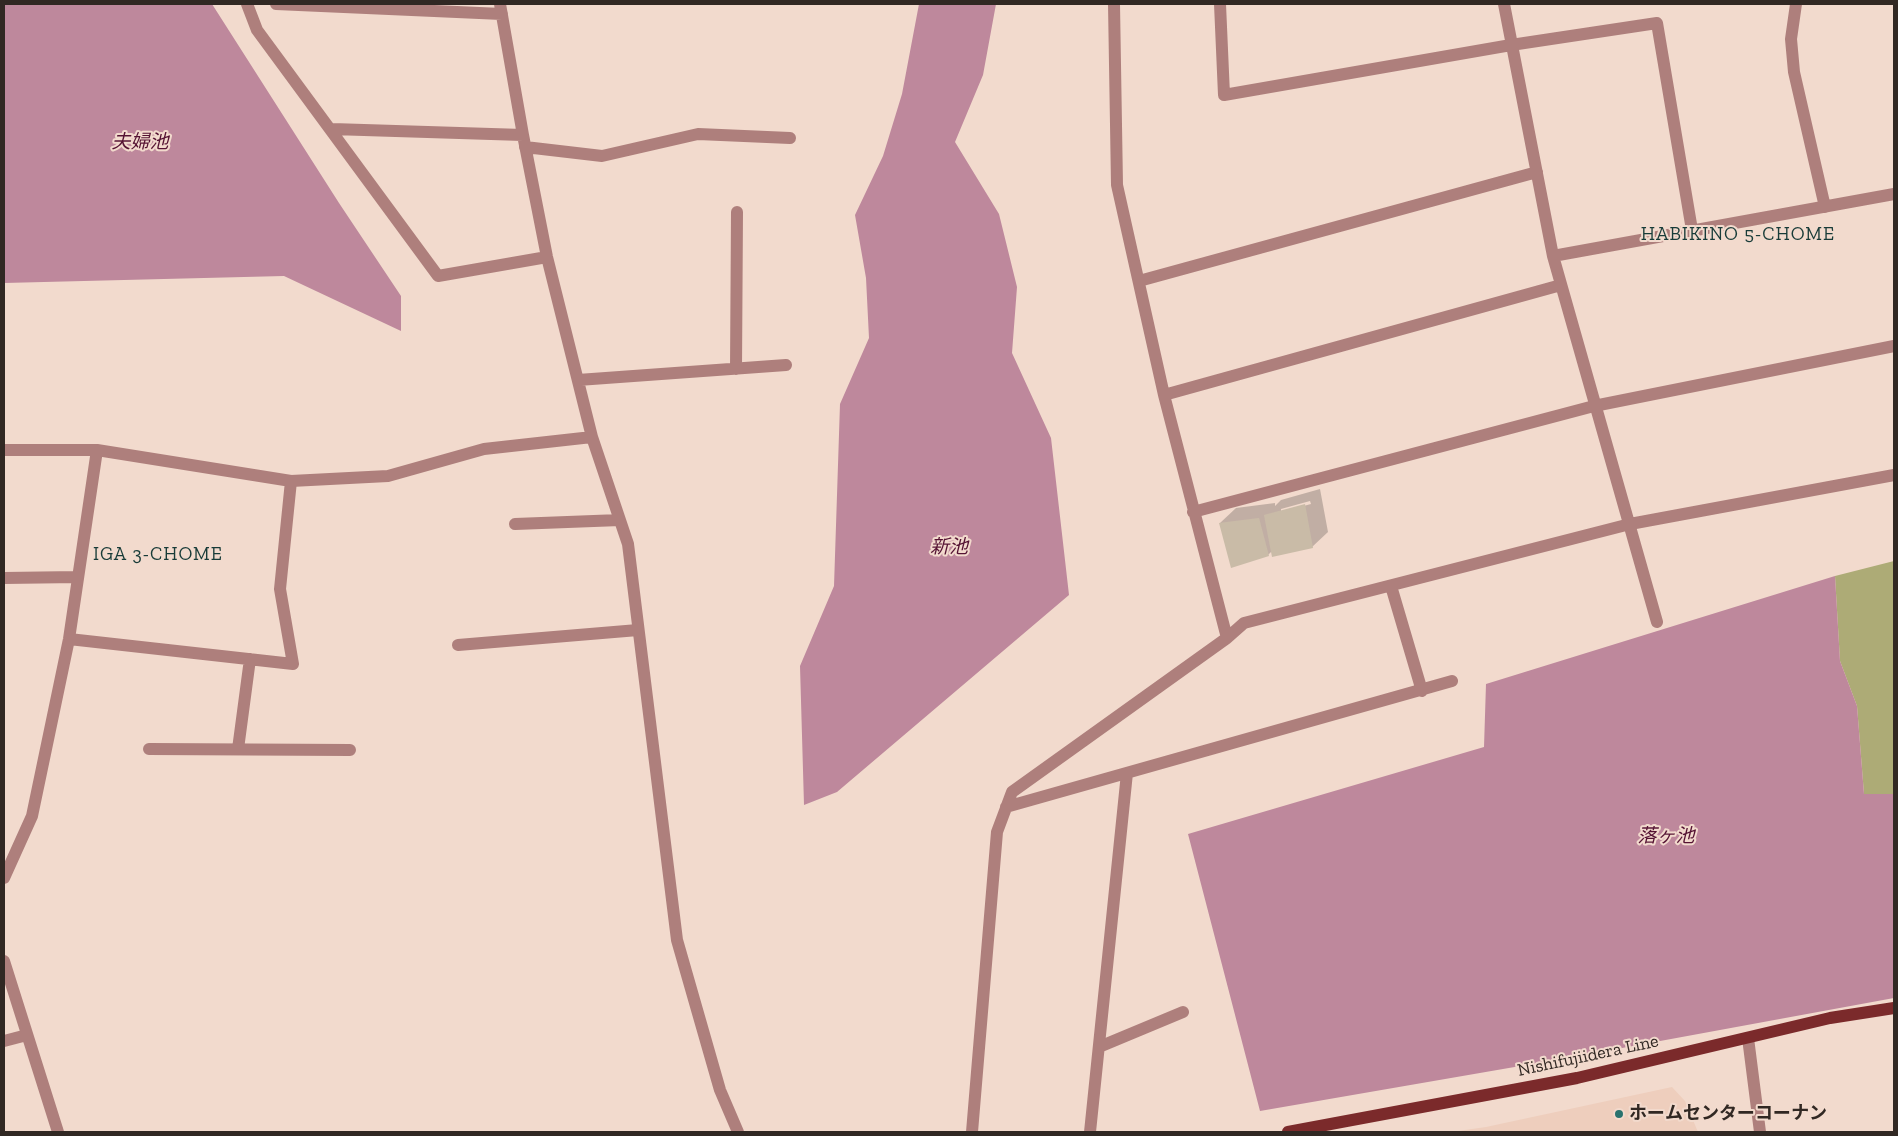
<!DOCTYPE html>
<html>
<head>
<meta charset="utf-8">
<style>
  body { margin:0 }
  #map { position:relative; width:1898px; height:1136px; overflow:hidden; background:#f2dacd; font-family:"Zilla Slab",serif }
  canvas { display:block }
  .frame { position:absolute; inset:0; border:5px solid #312823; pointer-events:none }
</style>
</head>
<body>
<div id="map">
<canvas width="1898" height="1136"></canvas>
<div class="frame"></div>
</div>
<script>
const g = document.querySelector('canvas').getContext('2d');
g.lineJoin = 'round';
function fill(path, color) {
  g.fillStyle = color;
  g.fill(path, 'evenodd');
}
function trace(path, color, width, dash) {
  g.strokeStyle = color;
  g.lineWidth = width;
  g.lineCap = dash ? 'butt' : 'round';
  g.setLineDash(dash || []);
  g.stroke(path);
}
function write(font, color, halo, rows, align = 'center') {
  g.font = font + ' "Zilla Slab","Noto Sans JP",serif';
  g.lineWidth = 4;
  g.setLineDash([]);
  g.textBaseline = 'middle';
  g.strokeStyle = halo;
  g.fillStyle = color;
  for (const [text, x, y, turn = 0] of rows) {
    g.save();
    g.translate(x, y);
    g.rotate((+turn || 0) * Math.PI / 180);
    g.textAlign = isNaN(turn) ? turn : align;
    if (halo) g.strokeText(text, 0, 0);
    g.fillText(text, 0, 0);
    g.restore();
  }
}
fill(new Path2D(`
  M1672,1087l13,14 13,31h-247l35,-5z`), '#eecebd');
fill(new Path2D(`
  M1894,561v233h-30l-7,-88 -17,-45 -5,-85z`), '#adab76');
fill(new Path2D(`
  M4,4h208l127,199 62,93v35l-117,-55 -280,7z
  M919,4h77l-13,71 -28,67 44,72 18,73 -5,66 39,85 18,157 -232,197 -33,13 -4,-139 34,-80 6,-182 29,-66 -3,-60 -11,-63 28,-59 19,-62z
  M1835,576l5,85 17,45 7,88h30v204l-310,57 -324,56 -72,-277 296,-87 2,-63z`), '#be889c');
fill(new Path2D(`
  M1320,489l8,43 -16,15 -40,4 -4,4 -48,-32 16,-15 39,-5v3l6,-6zM1310,501l1,3 -30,8v-3z`), '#0003');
fill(new Path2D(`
  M1305,504l8,44 -41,9 -8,-42z
  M1259,518l10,38 -38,12 -12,-45z`), '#c9bba7');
trace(new Path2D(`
  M247,4l10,26 181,246 109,-19
  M276,4l226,10
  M1220,4l4,91 287,-50 146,-22 35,207
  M1504,4l49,252 104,366
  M1796,4l-5,35 3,33 31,135
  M332,129l191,6
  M525,147l77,9 96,-22 92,4
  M1553,256l341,-62
  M1139,281l398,-109
  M736,369l1,-157
  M578,380l208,-15
  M1164,395l397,-110
  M592,437l36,107 49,396 43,150 18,42
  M4,450h93
  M1193,512l401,-106 300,-60
  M515,524l105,-4
  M4,578l74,-1
  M1391,586l31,105
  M1227,638l17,-15 386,-99 264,-49
  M69,639l224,25 -13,-75 11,-108
  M458,645l180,-15
  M149,749l201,1
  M238,749l12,-90
  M1006,807l446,-126
  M4,878l28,-62 37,-177 28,-189 194,31 97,-5 96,-27 108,-12 -45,-180 -24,-122 -23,-131
  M4,961l54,171
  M1748,1038l12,94
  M4,1041l23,-6
  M1099,1047l84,-35
  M972,1132l25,-300 15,-40 215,-154 -63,-243 -47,-210 -3,-181
  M1090,1132l37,-359`), '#ae7f7c', 12);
trace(new Path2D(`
  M1288,1132l289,-54 253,-60 64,-10`), '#7b2a2b', 12);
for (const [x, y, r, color] of [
  [1619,1114,5,"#29726e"]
]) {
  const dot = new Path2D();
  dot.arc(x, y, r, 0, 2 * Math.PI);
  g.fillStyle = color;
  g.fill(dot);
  trace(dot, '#f2dacd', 2);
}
write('18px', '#312823', '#f2dacd', [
  ["Nishifujiidera Line",1588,1056,-12]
]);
write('bold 18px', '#312823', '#f2dacd', [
  ["ホームセンターコーナン",1629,1114]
], 'left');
write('italic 19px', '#551333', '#f2dacd', [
  ["夫婦池",140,143],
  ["新池",949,548],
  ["落ヶ池",1666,837]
]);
g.letterSpacing = '1px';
write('19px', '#183b38', '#f2dacd', [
  ["HABIKINO 5-CHOME",1738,235],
  ["IGA 3-CHOME",158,555]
]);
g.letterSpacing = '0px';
</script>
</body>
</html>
